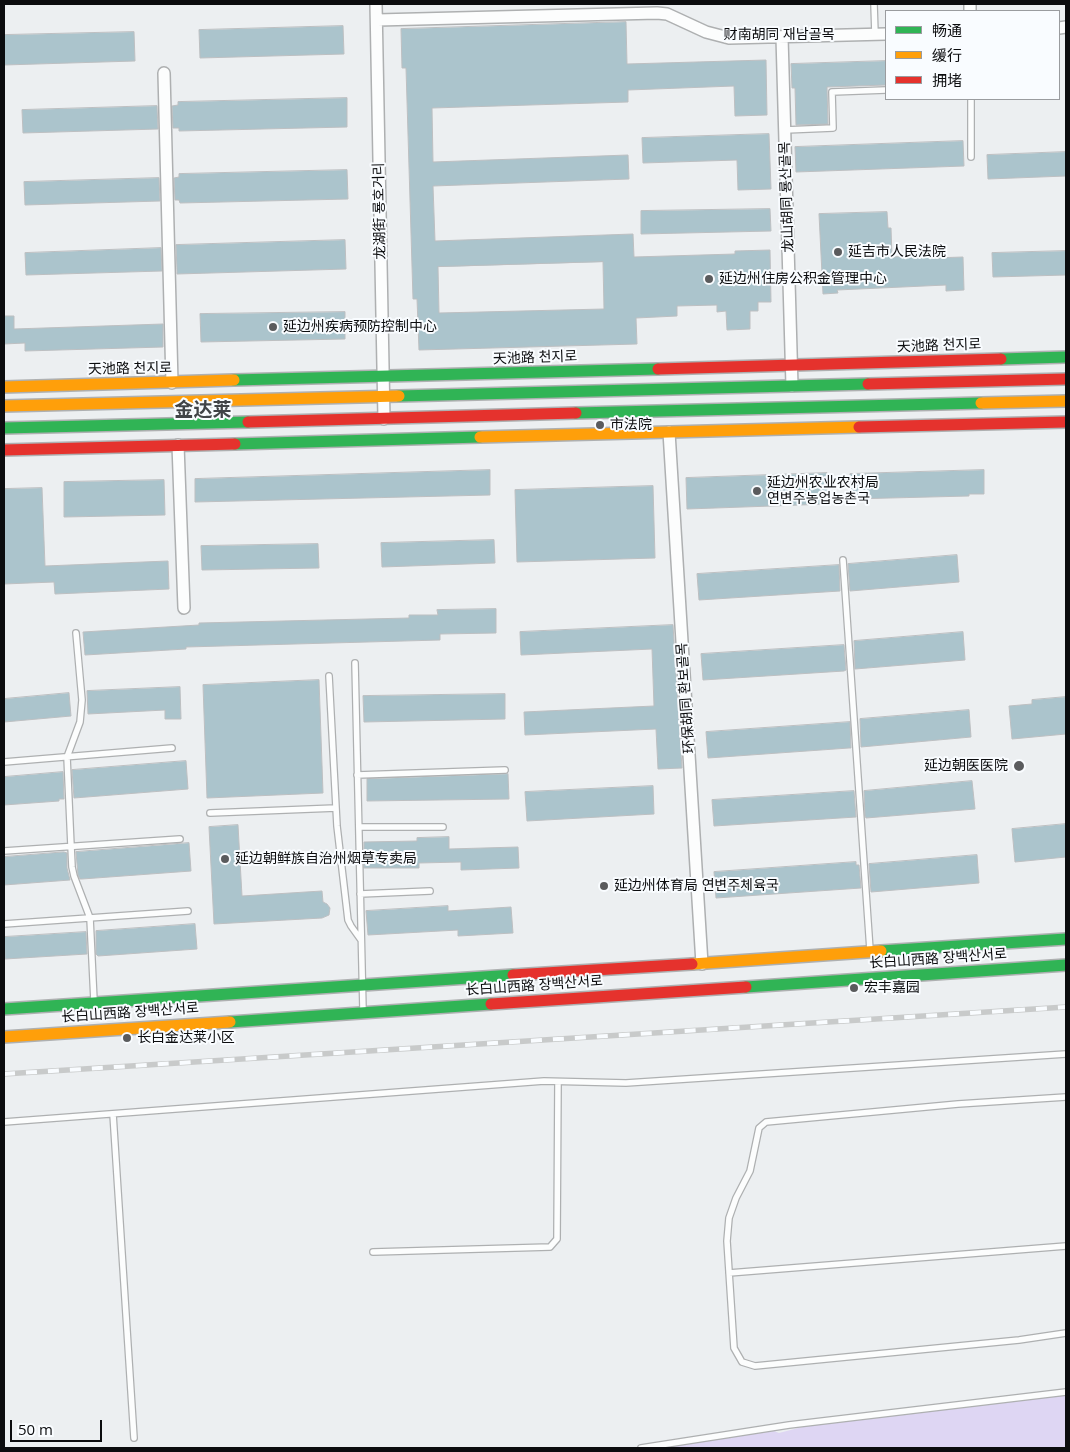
<!DOCTYPE html>
<html>
<head>
<meta charset="utf-8">
<style>
  body { margin:0 }
  #map { position:relative; width:1070px; height:1452px; overflow:hidden; background:#eceff1; font-family:"Open Sans","Noto Sans SC",sans-serif }
  canvas { display:block }
  .frame { position:absolute; inset:0; border:5px solid #0b0c0e; pointer-events:none }
  .legend { position:absolute; left:885px; top:10px; width:175px; height:90px; box-sizing:border-box; background:#f9fcff; border:1px solid #9a9c9f; margin:0; padding:6px 9px; list-style:none; font-size:15px; color:#0b0c0e }
  .legend li { display:flex; align-items:center; gap:10px; height:25px }
  .legend b { width:25px; border:1px solid #9a9c9f }
  .scale { position:absolute; left:10px; top:1420px; width:92px; height:22px; box-sizing:border-box; border:2px solid #0b0c0e; border-top:0; padding-left:6px; font-size:15px; line-height:18px; white-space:nowrap; color:#0b0c0e; -webkit-text-stroke:4px #f9fcff; paint-order:stroke }
</style>
</head>
<body>
<div id="map">
<canvas width="1070" height="1452"></canvas>
<div class="frame"></div>
<ul class="legend">
<li><b style="height:6px;background:#30b455"></b>畅通</li>
<li><b style="height:6px;background:#ff9f0a"></b>缓行</li>
<li><b style="height:6px;background:#e5322d"></b>拥堵</li>
</ul>
<div class="scale">50 m</div>
</div>
<script>
const g = document.querySelector('canvas').getContext('2d');
g.lineJoin = 'round';
function fill(path, color) {
  g.fillStyle = color;
  g.fill(path, 'evenodd');
}
function trace(path, color, width, dash) {
  g.strokeStyle = color;
  g.lineWidth = width;
  g.lineCap = dash ? 'butt' : 'round';
  g.setLineDash(dash || []);
  g.stroke(path);
}
function write(font, color, halo, rows, align = 'center') {
  g.font = font + ' "Open Sans","Noto Sans SC","Noto Sans KR",sans-serif';
  g.lineWidth = 4;
  g.setLineDash([]);
  g.textBaseline = 'middle';
  g.strokeStyle = halo;
  g.fillStyle = color;
  for (const [text, x, y, turn = 0] of rows) {
    g.save();
    g.translate(x, y);
    g.rotate((+turn || 0) * Math.PI / 180);
    g.textAlign = isNaN(turn) ? turn : align;
    if (halo) g.strokeText(text, 0, 0);
    g.fillText(text, 0, 0);
    g.restore();
  }
}
fill(new Path2D(`
  M1066,1395v53h-418l126,-17 5,2 27,-7z`), '#ded6f3');
const building = new Path2D(`
  M626,22l1,42 139,-4 1,55 -32,1 -1,-30 -106,4v12l-196,6 1,54 195,-7 1,24 -196,7 2,55 198,-7 1,23 101,-3v-3l35,-1 1,52h-13v9h-8v18l-23,1 -1,-19 -9,1v-7l-40,1v10l-41,2 1,26 -218,6 -2,-51h-4l-7,-231h-4l-1,-39zM603,262l1,47 -165,4 -1,-46z
  M343,26l1,28 -144,4 -1,-28z
  M134,32l1,29 -131,4v-30z
  M886,61v24l-59,2 1,37 -32,1 -1,-37h-3l-1,-24z
  M347,98v29l-168,4v-3h-6l-1,-22 6,-1v-3z
  M157,106l1,23 -135,4 -1,-23z
  M769,134l2,55 -33,1 -1,-30 -94,3 -1,-25z
  M963,141l1,25 -168,6 -1,-25z
  M1066,152v24l-78,3 -1,-24z
  M347,170l1,29 -168,4 -1,-3h-4l-1,-22 5,-1v-3z
  M159,178l1,23 -135,4 -1,-23z
  M770,209l1,22 -130,3v-23z
  M887,212l1,16h3l1,29 40,-2 1,3 30,-1 1,33 -18,1v-6l-109,5 1,3 -15,1 -4,-80z
  M345,240l1,29 -169,5v-3l-1,-26z
  M161,248l1,23 -136,4 -1,-22z
  M1066,251v24l-73,2 -1,-24z
  M345,312v27l-144,3 -1,-28z
  M4,316h10v13l149,-5v23l-138,4v-8l-21,1z
  M490,470v25l-295,7v-23z
  M984,470v24h-15v2l-119,3v-25z
  M827,473l1,31 -141,5 -1,-31z
  M164,480l1,35 -101,2v-35z
  M653,486l2,72 -138,4 -2,-72z
  M42,488l3,78 123,-5 1,28 -114,5 -1,-12 -50,2v-95z
  M494,540l1,23 -113,4 -1,-24z
  M318,544l1,24 -117,2 -1,-24z
  M957,555l2,27 -109,9 -2,-27z
  M839,565l1,26 -141,9 -2,-26z
  M496,609v24l-56,1v6l-254,7v2l-101,6 -2,-23 116,-7v-2l210,-5v-3h29l-1,-5z
  M673,625l9,143 -24,1 -2,-40 -131,6 -1,-23 130,-6 -2,-57 -131,6 -1,-23z
  M963,632l2,28 -110,9 -1,-28z
  M844,645l2,25 -2,1 -141,9 -2,-26z
  M319,680l4,113 -116,5 -4,-113z
  M180,687l1,32h-16v-9l-77,4 -1,-23z
  M69,693l2,23 -67,6v-23z
  M505,694v25l-141,3 -1,-26z
  M1066,697v37l-54,5 -3,-33 23,-2v-4z
  M969,710l2,27 -110,10 -1,-28z
  M850,722l1,26h-2l-141,10 -2,-26z
  M186,761l2,28 -114,9 -2,-28z
  M63,772l1,27h-5v2l-55,4v-28z
  M508,774l1,25 -142,2v-22z
  M972,781l3,28 -109,9 -1,-2 -1,-25z
  M653,786l1,28 -127,7 -2,-29z
  M854,791l2,26 -142,9 -2,-26z
  M1066,824v33l-51,5 -3,-33z
  M238,825l4,71 80,-5 1,11 4,2 3,4 -1,7 -7,3 -108,6 -5,-97z
  M449,837v12l69,-2 1,21 -58,2v-8l-42,1v5h-55v-26l53,-1v-3z
  M189,843l2,28 -109,8h-2l-2,-4 -2,-23z
  M64,852l3,1v15l3,12 -66,5v-28z
  M977,855l2,28 -108,9 -2,-28z
  M856,862v3h3l2,23 -145,10 -2,-26z
  M448,906v5l63,-4 2,26 -55,3v-6l-90,5 -2,-24z
  M195,924l2,25 -99,7 -2,-2v-23z
  M86,932l1,22 -82,5 -1,-22z`);
fill(building, '#abc4cc');
trace(building, '#bdbfc1', 1);
const lane = new Path2D(`
  M874,4l1,30
  M971,99v58
  M785,130l48,-2 -1,-36 54,-2
  M843,560l27,390
  M76,633l6,67 -2,22 -13,35 4,89 1,21 2,9 16,42 4,83
  M355,663l8,347
  M329,676l8,150 11,94 3,6 10,14
  M4,762l168,-14
  M357,775l148,-5
  M210,813l126,-5
  M359,827h84
  M4,851l176,-12
  M360,894l70,-3
  M4,924l184,-13
  M1066,1097l-108,7 -192,18 -7,6 -9,43 -14,27 -7,20 -2,23 7,107 8,14 13,4 264,-26 47,-7
  M113,1114l21,324
  M4,1122l540,-41 82,2 440,-29
  M373,1252l177,-5 7,-8 1,-157
  M729,1273l337,-27
  M641,1448l148,-23 277,-33`);
const street = new Path2D(`
  M376,4l8,415
  M970,4v7
  M377,20l280,-7 10,1 39,18 23,6 157,-4
  M1059,28l7,-1
  M782,37l10,349
  M164,73l8,310
  M669,432l33,532
  M178,445l6,163`);
const fast = new Path2D(`
  M1001,359l65,-2
  M234,380l424,-11
  M399,396l469,-12
  M576,413l405,-10
  M4,428l244,-6
  M235,444l245,-7
  M881,951l185,-12
  M746,987l320,-22
  M4,1009l509,-34
  M230,1022l261,-18`);
const slow = new Path2D(`
  M4,387l230,-7
  M981,403l85,-2
  M4,406l395,-10
  M480,437l379,-10
  M692,964l189,-13
  M4,1037l226,-15`);
const jam = new Path2D(`
  M658,369l343,-10
  M868,384l198,-5
  M248,422l328,-9
  M859,427l207,-5
  M4,450l231,-6
  M513,975l179,-11
  M491,1004l255,-17`);
trace(lane, '#aeb0b1', 8);
trace(street, '#aeb0b1', 14);
trace(fast, '#aeb0b1', 14);
trace(slow, '#aeb0b1', 14);
trace(jam, '#aeb0b1', 14);
trace(lane, '#fcfdfd', 5.5);
trace(street, '#fcfdfd', 11);
trace(fast, '#30b455', 11);
trace(slow, '#ff9f0a', 11);
trace(jam, '#e5322d', 11);
const rail = new Path2D(`
  M4,1074l1062,-67`);
trace(rail, '#c8caca', 5.5);
trace(rail, '#f9fcff', 4, [11]);
for (const [x, y, r, color] of [
  [838,252,5,"#5a5b5d"],
  [709,279,5,"#5a5b5d"],
  [273,327,5,"#5a5b5d"],
  [600,425,5,"#5a5b5d"],
  [757,491,5,"#5a5b5d"],
  [1019,766,6,"#5a5b5d"],
  [225,859,5,"#5a5b5d"],
  [604,886,5,"#5a5b5d"],
  [854,988,5,"#5a5b5d"],
  [127,1038,5,"#5a5b5d"]
]) {
  const dot = new Path2D();
  dot.arc(x, y, r, 0, 2 * Math.PI);
  g.fillStyle = color;
  g.fill(dot);
  trace(dot, '#f9fcff', 2);
}
write('14px', '#0b0c0e', '#f9fcff', [
  ["财南胡同 재남골목",779,35],
  ["龙山胡同 룡산골목",787,197,-92],
  ["龙湖街 룡호거리",380,211,-91],
  ["天池路 천지로",939,346,-2],
  ["天池路 천지로",535,358,-2],
  ["天池路 천지로",130,369,-1],
  ["环保胡同 환보골목",686,698,-94],
  ["长白山西路 장백산서로",938,959,-4],
  ["长白山西路 장백산서로",534,986,-4],
  ["长白山西路 장백산서로",130,1013,-4]
]);
write('14px', '#0b0c0e', '#f9fcff', [
  ["延吉市人民法院",848,252],
  ["延边州住房公积金管理中心",719,279],
  ["延边州疾病预防控制中心",283,327],
  ["市法院",610,425],
  ["延边州农业农村局",767,483],
  ["연변주농업농촌국",767,499],
  ["延边朝医医院",1008,766,"right"],
  ["延边朝鲜族自治州烟草专卖局",235,859],
  ["延边州体育局 연변주체육국",614,886],
  ["宏丰嘉园",864,988],
  ["长白金达莱小区",137,1038]
], 'left');
write('bold 19px', '#414447', '#f9fcff', [
  ["金达莱",203,411]
]);
</script>
</body>
</html>
